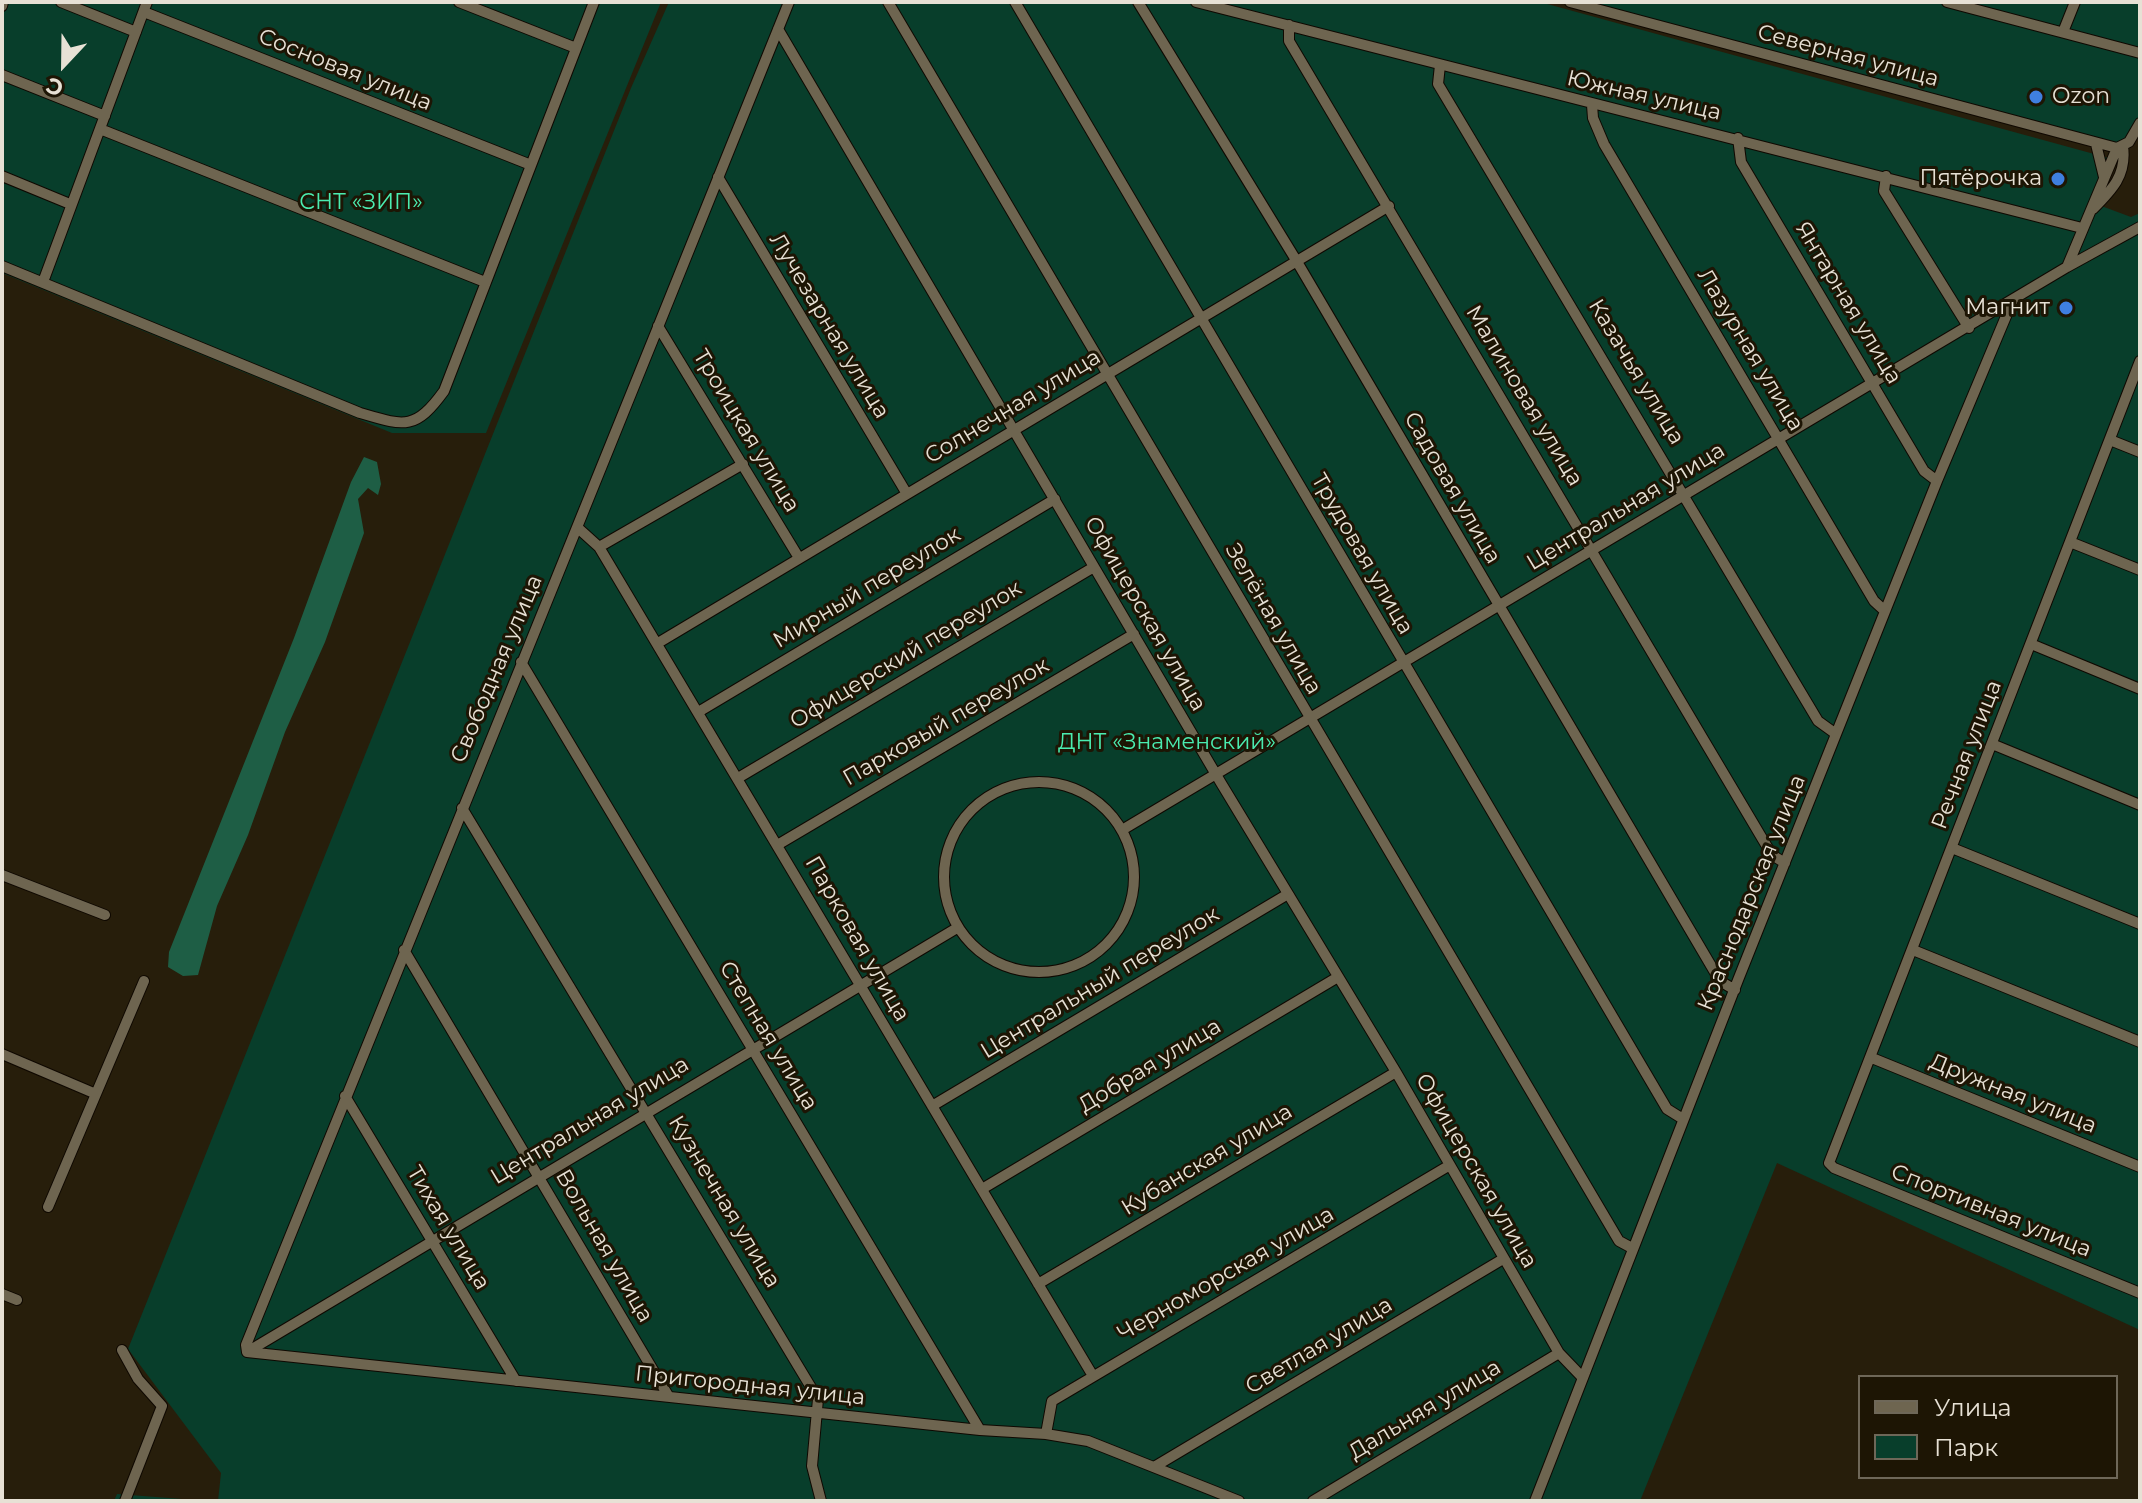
<!DOCTYPE html>
<html>
<head>
<meta charset="utf-8">
<style>
  body { margin:0 }
  #map { position:relative; width:2142px; height:1503px; overflow:hidden; background:#271e0b; font-family:Montserrat,sans-serif }
  canvas { display:block }
  .frame { position:absolute; inset:0; border:4px solid #e7e1d5; pointer-events:none }
  .legend { position:absolute; left:1858px; top:1375px; width:260px; height:104px; box-sizing:border-box; background:#1d1504; border:2px solid #6e6758; margin:0; padding:10px 14px; list-style:none; font-size:24px; color:#e7e1d5 }
  .legend li { display:flex; align-items:center; gap:16px; height:40px }
  .legend b { width:40px; border:2px solid #6e6758 }
  .north { position:absolute; left:24px; top:24px; width:80px; height:80px; -webkit-text-stroke:6px #1d1504; paint-order:stroke; rotate:202deg; font-size:22px; font-weight:700; line-height:32px; text-align:center; color:#e7e1d5 }
  .north::after { content:''; display:block; margin:auto; width:28px; height:36px; background:#e7e1d5; clip-path:polygon(50% 0,100% 100%,50% 72%,0 100%) }
</style>
</head>
<body>
<div id="map">
<canvas width="2142" height="1503"></canvas>
<div class="frame"></div>
<ul class="legend">
<li><b style="height:10px;background:#6e6550"></b>Улица</li>
<li><b style="height:22px;background:#083e2b"></b>Парк</li>
</ul>
<div class="north">С</div>
</div>
<script>
const g = document.querySelector('canvas').getContext('2d');
g.lineJoin = 'round';
function fill(path, color) {
  g.fillStyle = color;
  g.fill(path, 'evenodd');
}
function trace(path, color, width, dash) {
  g.strokeStyle = color;
  g.lineWidth = width;
  g.lineCap = dash ? 'butt' : 'round';
  g.setLineDash(dash || []);
  g.stroke(path);
}
function write(font, color, halo, rows, align = 'center') {
  g.font = font + ' Montserrat,sans-serif';
  g.lineWidth = 6;
  g.setLineDash([]);
  g.textBaseline = 'middle';
  g.strokeStyle = halo;
  g.fillStyle = color;
  for (const [text, x, y, turn = 0] of rows) {
    g.save();
    g.translate(x, y);
    g.rotate((+turn || 0) * Math.PI / 180);
    g.textAlign = isNaN(turn) ? turn : align;
    if (halo) g.strokeText(text, 0, 0);
    g.fillText(text, 0, 0);
    g.restore();
  }
}
fill(new Path2D(`
  M2,2h659l-175,431h-94l-390,-160z
  M669,2h871l576,158 -20,44 35,13 9,-4v1117l-363,-167 -137,338h-1422l3,-28 -93,-124 503,-1261z
  M1570,2h570v121l-17,23z
  M117,1494l91,7h-94z`), '#083e2b');
fill(new Path2D(`
  M364,457l13,5 4,22 -3,11 -10,-7 -10,11 6,34 -39,109 -40,90 -37,103 -31,71 -19,69 -15,1 -15,-9 1,-15 125,-314 57,-156z`), '#1e5e45');
const minor = new Path2D(`
  M61,2l75,30
  M459,2l117,46
  M888,2l731,1239 13,7
  M1015,2l652,1107 16,10
  M1138,2l158,258 424,721 15,9
  M1196,2l886,226
  M1570,2l547,146
  M1947,2l193,51
  M2,6l1,-4
  M144,12l387,153
  M1289,25v16l483,814 13,8
  M778,29l443,754 175,289 163,281 24,25
  M2063,32l12,-30
  M1440,65l-2,19 380,637 18,13
  M2,75l103,41
  M1592,105l1,13 11,26 270,457 11,10
  M100,129l385,153
  M1738,138l3,24 183,309 13,10
  M2096,144l8,33
  M2119,147l10,-5 11,-19
  M2,176l68,28
  M1886,176l-2,15 85,137
  M718,177l189,317
  M2093,209c19,-19 34,-34 30,-63
  M2,266l358,147c44,13 55,18 84,-22l150,-389
  M2067,267l50,-119
  M43,282l104,-280
  M658,326l141,232
  M2140,361l-311,802 5,5 306,125
  M2110,440l30,12
  M578,528l21,19 494,829
  M2070,542l70,28
  M599,547l144,-83
  M658,643l731,-437
  M2031,644l109,45
  M521,662l459,768
  M700,711l355,-212
  M1992,744l148,61
  M738,778l356,-211
  M944 877a95 95 0 1 1 190 0a95 95 0 1 1-190 0Z
  M462,808l356,591 -6,67 9,35
  M1122,830l945,-563 73,-40
  M779,844l355,-210
  M1952,848l188,76
  M2,875l103,40
  M404,950l265,447
  M1913,950l227,92
  M2,1054l94,40
  M1872,1058l268,109
  M345,1096l171,285
  M932,1106l356,-212
  M982,1189l356,-212
  M48,1207l96,-226
  M1038,1284l358,-212
  M2,1294l15,6
  M122,1350l16,29 24,27 -37,95
  M247,1352l-1,-7c181,-448 363,-895 543,-1343
  M247,1352l733,78 66,4 42,7 151,60
  M247,1352l710,-424
  M1046,1434l6,-33 398,-236
  M1154,1467l349,-208
  M1313,1501l246,-148
  M1535,1501l203,-521 199,-499 75,-179`);
trace(minor, '#0f0800', 12);
trace(minor, '#6e6550', 10);
for (const [x, y, r, color] of [
  [2036,97,8,"#3f7fe0"],
  [2058,179,8,"#3f7fe0"],
  [2066,308,8,"#3f7fe0"]
]) {
  const dot = new Path2D();
  dot.arc(x, y, r, 0, 2 * Math.PI);
  g.fillStyle = color;
  g.fill(dot);
  trace(dot, '#1d1504', 3);
}
write('22px', '#e7e1d5', '#1d1504', [
  ["Северная улица",1848,56,15],
  ["Сосновая улица",345,70,22],
  ["Южная улица",1644,96,13],
  ["Янтарная улица",1848,303,59],
  ["Лучезарная улица",829,326,59],
  ["Лазурная улица",1750,350,59],
  ["Казачья улица",1636,372,59],
  ["Малиновая улица",1524,396,59],
  ["Солнечная улица",1013,407,-31],
  ["Троицкая улица",746,431,59],
  ["Садовая улица",1452,488,60],
  ["Центральная улица",1626,507,-31],
  ["Трудовая улица",1362,554,60],
  ["Мирный переулок",867,588,-31],
  ["Офицерская улица",1145,614,60],
  ["Зелёная улица",1273,619,60],
  ["Офицерский переулок",906,655,-31],
  ["Свободная улица",497,669,-67],
  ["Парковый переулок",946,722,-30],
  ["Речная улица",1967,755,-69],
  ["Краснодарская улица",1752,893,-68],
  ["Парковая улица",857,939,60],
  ["Центральный переулок",1100,983,-31],
  ["Степная улица",768,1036,59],
  ["Добрая улица",1150,1066,-31],
  ["Дружная улица",2013,1094,22],
  ["Центральная улица",590,1121,-31],
  ["Кубанская улица",1207,1160,-31],
  ["Офицерская улица",1476,1171,60],
  ["Кузнечная улица",724,1202,59],
  ["Спортивная улица",1991,1211,22],
  ["Тихая улица",448,1228,59],
  ["Вольная улица",604,1246,60],
  ["Черноморская улица",1226,1274,-30],
  ["Светлая улица",1319,1346,-31],
  ["Пригородная улица",750,1386,6],
  ["Дальняя улица",1425,1410,-31]
]);
write('22px', '#e7e1d5', '#1d1504', [
  ["Ozon",2052,97,"left"],
  ["Пятёрочка",2042,179],
  ["Магнит",2050,308]
], 'right');
write('22px', '#4aecb0', '#1d1504', [
  ["СНТ «ЗИП»",361,203],
  ["ДНТ «Знаменский»",1167,743]
]);
</script>
</body>
</html>
